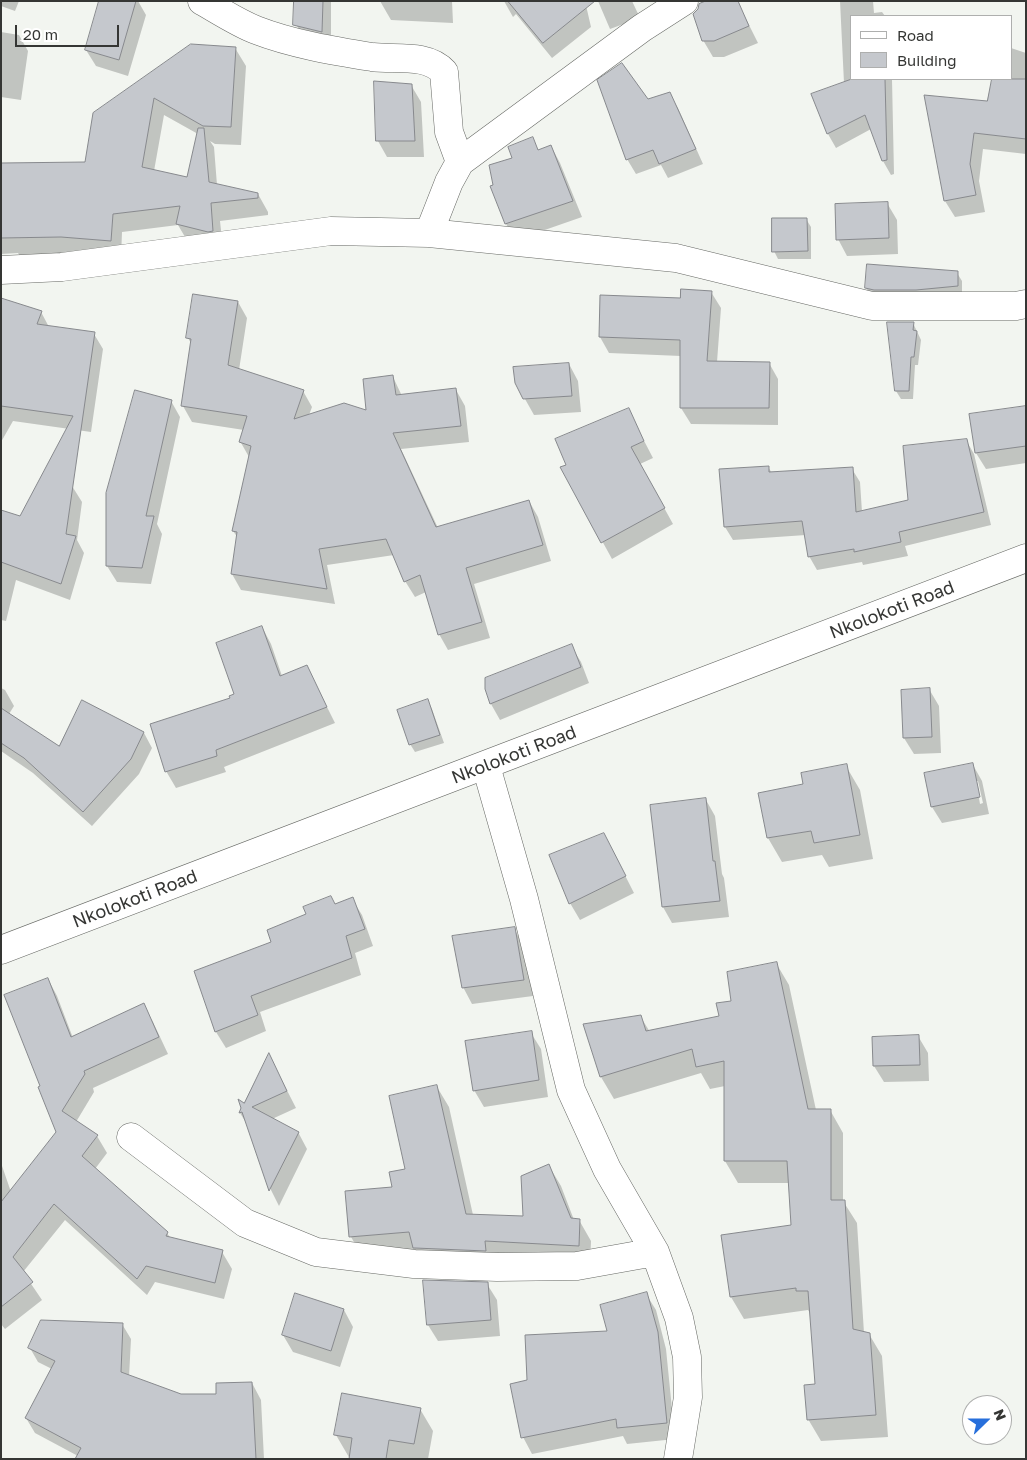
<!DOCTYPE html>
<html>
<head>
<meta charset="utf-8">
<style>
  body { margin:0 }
  #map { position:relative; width:1027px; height:1460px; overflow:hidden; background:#f2f5f0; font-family:"Golos Text",sans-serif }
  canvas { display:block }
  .frame { position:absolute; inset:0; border:2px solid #353634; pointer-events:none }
  .legend { position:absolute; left:850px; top:15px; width:162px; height:65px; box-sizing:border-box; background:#fff; border:1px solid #aeafae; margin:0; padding:6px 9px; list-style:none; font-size:15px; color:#353634 }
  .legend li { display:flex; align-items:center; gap:10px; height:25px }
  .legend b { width:25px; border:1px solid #aeafae }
  .north { position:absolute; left:962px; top:1395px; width:50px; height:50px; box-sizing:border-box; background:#fff; border:1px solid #aeafae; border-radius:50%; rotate:68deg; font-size:14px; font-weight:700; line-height:20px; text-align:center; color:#353634 }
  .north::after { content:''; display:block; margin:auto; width:18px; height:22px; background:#276fdb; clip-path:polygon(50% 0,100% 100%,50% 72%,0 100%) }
  .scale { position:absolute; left:15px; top:25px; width:104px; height:22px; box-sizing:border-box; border:2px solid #353634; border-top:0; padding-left:6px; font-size:15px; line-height:18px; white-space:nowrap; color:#353634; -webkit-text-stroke:4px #fff; paint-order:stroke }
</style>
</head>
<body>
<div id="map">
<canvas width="1027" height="1460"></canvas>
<div class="frame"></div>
<ul class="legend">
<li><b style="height:6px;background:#fff"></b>Road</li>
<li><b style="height:14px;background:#c5c8cd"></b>Building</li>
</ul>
<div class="north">N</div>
<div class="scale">20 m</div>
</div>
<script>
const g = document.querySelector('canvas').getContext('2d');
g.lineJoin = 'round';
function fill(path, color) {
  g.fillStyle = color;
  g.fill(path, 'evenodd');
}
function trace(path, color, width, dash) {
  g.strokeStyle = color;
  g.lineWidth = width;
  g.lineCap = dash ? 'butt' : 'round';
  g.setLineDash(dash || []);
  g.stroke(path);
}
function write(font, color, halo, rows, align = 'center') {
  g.font = font + ' "Golos Text",sans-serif';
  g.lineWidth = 4;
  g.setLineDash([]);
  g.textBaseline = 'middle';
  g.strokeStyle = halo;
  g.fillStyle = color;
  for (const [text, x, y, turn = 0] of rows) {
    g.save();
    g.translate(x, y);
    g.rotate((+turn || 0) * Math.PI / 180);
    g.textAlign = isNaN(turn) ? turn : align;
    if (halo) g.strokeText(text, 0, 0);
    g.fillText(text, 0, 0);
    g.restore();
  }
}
fill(new Path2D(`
  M1,1h18l-4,10 -14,-5z
  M100,1h38l8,14 -18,61 -32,-10 -10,-16z
  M296,1h35v46l-27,-9 -10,-17z
  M380,1h72l1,22 -62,-3z
  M504,1h81l6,26 -39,31 -36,-44 -3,3z
  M598,1h34l8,17 -30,11z
  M737,1l21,42 -34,14h-11l-10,-17z
  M840,1h33l1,12 8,-1 3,4h-34v63h41l2,95 -3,1 -8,-14 -12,-32 -35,19 -8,-14 -15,-39 31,-12z
  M1,32l18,3 9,16 -7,49 -20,-3z
  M235,48l11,18 -5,79 -26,-1 -5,-3 4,6 3,38 41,9 10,18v3l-48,6 3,28 -35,-7 -10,-17 -56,7 -1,26 -101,-2 -2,-3 -17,1v-63l92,-9 2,-69zM164,115l34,19 -10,44 -34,-7z
  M1011,48l15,5v101l-43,-5 -4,32 6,31 -30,5 -10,-16 -20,-105 63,6 6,-23h17z
  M411,85l10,17 3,55h-37l-9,-16z
  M669,93l9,15 25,56 -35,14 -7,-13 -25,9 -9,-15 20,-58z
  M532,139l7,12 12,-5 9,17 22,54 -66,23 -10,-16 -15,-37 3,-2 20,-26z
  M887,203l10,17 1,34 -51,2 -9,-17z
  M806,219l5,8v32h-33l-4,-8z
  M957,273l5,8v13l-91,2 -5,-8z
  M711,292l10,16 -4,54 52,1 9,16v46l-87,-1 -10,-16v-52l-72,-3 -9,-16 81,-38z
  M1,299l40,13 8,15 45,7 9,15 -12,83 -78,-11 -12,21z
  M238,302l9,16 -8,52 64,21 9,16 -3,8 58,-3 26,-35 9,19 54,-6 9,16 4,36 -68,7 37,79 91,-27 9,16 13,44 -77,23 16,54 -42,12 -9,-16 -13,-42 -11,5 -10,-16 -11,-26 -67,10 8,39 -94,-14 -9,-16 6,-36 -5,-7 16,-74 -9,-16 4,-11 -52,-8 -9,-16 9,-61 -4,-7z
  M913,323l8,17 -3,25h-3l-2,34h-12l-5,-8z
  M569,364l9,17 3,31 -47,3 -9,-16z
  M171,401l9,16 -23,107 5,10 -11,50 -34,-2 -10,-16z
  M1026,407v56l-40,6 -10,-16z
  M628,410l25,48 -13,6 33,60 -61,35 -50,-91 6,-3z
  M966,440l8,14 17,71 -86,21 3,10 -45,9 -1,-3 -45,8 -8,-14 -3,-21 -73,5 -8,-13 43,-60 4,6 80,-4 8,13 2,30 48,-11z
  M72,486l10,16 -5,38 7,13 -14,47 -54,-20 -10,41 -5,-1v-108l20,6z
  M262,627l9,17 11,32 33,7 20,40 -111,44 2,5 -50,16 -10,-17 70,-76z
  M571,646l10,16 8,21 -89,37 -9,-16 -5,-15z
  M1,688l4,2 9,16 -5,8 51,33 84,-14 8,15 -13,26 -47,52 -59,-53 -32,-22z
  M929,689l10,17 2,47 -27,1 -10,-16 -2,-47z
  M428,701l4,8 12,34 -29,9 -5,-8z
  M973,765l9,16 7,33 -47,9 -10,-16zM976,781h2l5,22 -3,1z
  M846,766l14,24 13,69 -44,8 -7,-12 -40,7 -14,-24 -8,-44 44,-9z
  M706,800l9,16 7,58 2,4 5,39 -57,6 -9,-16 -12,-101z
  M604,834l30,59 -54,27 -10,-17 -19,-47z
  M352,899l10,16 11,31 -18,7 6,22 -101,37 6,19 -40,17 -10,-16 -20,-60 77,-29 62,-38z
  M514,929l10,16 9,51 -61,8 -9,-17z
  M776,963l13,22 27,125h14l13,23v68l14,22 7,110 5,1 13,22 6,81 -67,4 -13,-22 9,-34 -7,-72 -2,-3 -64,9 -13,-22 62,-71 -3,-43h-52l-13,-22v-75l-15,3 -9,-16 -87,26 -13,-22 -16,-52 55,-9 10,16 70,-15 12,-15z
  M48,979l9,17 16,42 70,-33 10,17 15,32 -75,34 1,4 -18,30 21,14 10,17 -12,16 72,64 4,6 51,13 10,17 -8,30 -69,-17 -8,13 -82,-75 -42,52 19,28 -37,29 -4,-5v-161l10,29 46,-59 -15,-46z
  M531,1033l10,16 7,48 -64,10 -10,-17z
  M918,1036l10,17 1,28 -45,1 -10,-16 -1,-27z
  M269,1055l27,53 -24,11 26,13 9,17 -28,57 -8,-16 -21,-61 -10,-16z
  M437,1087l12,20 24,108 51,3 25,-52 12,20 13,34h5l12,21 -1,25 -227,-9 -12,-20 43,-49 13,-18z
  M487,1284l10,16 3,36 -62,5 -10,-16z
  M646,1294l10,16 10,39 9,90 -48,5 -4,-8 -91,18 -9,-17 5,-56 81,-49z
  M344,1310l9,17 -13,40 -47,-15 -10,-17z
  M122,1324l9,15 -2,38 62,34 26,-16 35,-12 9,17 3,59 -186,-3 -43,-23 -9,-15 26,-49 -14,-7 -8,-14z
  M420,1409l13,22 -5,28h-78l-14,-24z`), '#0003');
const building = new Path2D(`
  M99,1h37l-17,59 -34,-10z
  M294,1h29l-1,31 -29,-7z
  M508,1h87l-52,42z
  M706,1h32l11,25 -35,15h-12l-9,-27 5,-5 1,-5z
  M191,44l45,3 -5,80 -28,-1 -49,-28 -12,69 45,10 11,-49h6l5,54 49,11v5l-47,5 2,28 -5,1 -32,-8 4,-18 -67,8 -2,27 -50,-4 -60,1v-75l84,-1 8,-49z
  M622,63l26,36 22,-7 26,57 -37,15 -6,-14 -27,10 -29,-80z
  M852,79h33l2,81 -5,1 -17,-46 -38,19 -16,-40z
  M992,79h34v60l-52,-6 -4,31 6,31 -32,6 -20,-106 63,6z
  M374,81l38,3 3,57h-39z
  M533,137l5,13 13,-5 22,56 -68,23 -15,-38 3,-1 -4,-20 23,-7 -4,-11z
  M888,202l1,36 -53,2 -1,-36z
  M772,218h35l1,33 -36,1z
  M867,264l91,7v15l-42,4h-42l-9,-2z
  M681,289l31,2 -5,70 63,1 -1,46h-89v-68l-81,-3 1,-42 80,3z
  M193,294l45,7 -10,64 76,25 -10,29 50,-16 22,7 -3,-31 30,-4 3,20 60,-7 5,38 -68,7 43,94 93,-27 14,45 -77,23 16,54 -44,13 -18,-60 -16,7 -18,-43 -67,10 8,40 -96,-15 6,-42 -5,-1 19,-85 -12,-4 8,-26 -66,-10 10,-67 -5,-1z
  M1,298l41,13 -5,13 58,8 -29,202 10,2 -15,48 -60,-22v-52l19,6 53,-100 -72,-10z
  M887,322h27l-1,8 4,1 -3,26h-3l-2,34h-14z
  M569,363l3,33 -49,3 -8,-16 -2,-16z
  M135,390l37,10 -26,116h8l-12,52 -36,-2v-73z
  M1026,406v40l-51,7 -6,-39z
  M629,408l15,33 -13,6 34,61 -64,35 -41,-76 6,-2 -11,-26z
  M967,439l17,73 -85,20 2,10 -47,10v-3l-46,8 -6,-36 -78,6 -5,-58 50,-3v6l84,-5 3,45 52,-12 -5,-54z
  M262,626l18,50 27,-11 20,42 -111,43 1,6 -52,16 -15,-48 80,-26 -1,-2 5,-2 -18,-51z
  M572,644l9,23 -91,37 -5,-15v-11z
  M930,688l2,49 -29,1 -2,-48z
  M428,699l12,36 -31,10 -12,-35z
  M82,700l62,32 -13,27 -48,53 -59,-54 -23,-15v-35l58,38z
  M973,763l7,34 -49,10 -7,-34z
  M847,764l13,71 -46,8 -3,-12 -44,7 -9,-45 45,-9 -2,-11z
  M706,798l7,63h2l5,40 -58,6 -12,-102z
  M604,833l22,43 -57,28 -20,-49z
  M331,896l4,8 18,-7 12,32 -19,7 6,22 -101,38 7,19 -43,17 -21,-61 77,-29 -4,-12 39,-16 -3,-7z
  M515,927l9,53 -62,8 -10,-52z
  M777,962l31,147h23v91h14l8,129 17,4 6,82 -69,5 -3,-35 11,-1 -7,-93h-12v-3l-66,9 -9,-62 70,-10 -4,-64h-63v-100l-28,6 -4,-18 -92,28 -17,-53 58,-9 5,16 73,-15 -3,-13 15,-2 -4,-29z
  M48,978l23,59 73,-34 15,34 -75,34 1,3 -23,37 36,24 -16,21 86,76 -2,4 57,14 -8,33 -69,-17 -9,13 -83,-75 -41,53 20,25 -32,25v-105l55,-70 -18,-45 2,-1 -36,-91z
  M532,1031l7,49 -66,11 -8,-50z
  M919,1035l1,30 -47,1 -1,-29z
  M269,1053l18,38 -35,16 47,25 -30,59 -27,-79 -3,1 2,-5 -3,-9 6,4z
  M437,1085l29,129 57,2 -2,-40 28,-12 22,54 9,1 -1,27 -94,-5 1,10 -71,-3h-2l-4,-16 -60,5 -4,-46 47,-4 -3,-15 16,-3 -16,-73z
  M423,1280l65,2 3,38 -64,5z
  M647,1292l11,40 9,91 -50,5 -1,-9 -95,19 -11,-54 17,-4 -2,-45 82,-4 -7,-26z
  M295,1293l49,16 -13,42 -49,-16z
  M41,1320l82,3 -2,49 60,22h35v-11l36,-1 4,77h-181l6,-11 -56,-30 30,-57 -27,-13z
  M342,1393l79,15 -7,36 -25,-4 -3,19h-37l3,-21 -18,-3z`);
fill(building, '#c5c8cd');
trace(building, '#87898d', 1);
const minor = new Path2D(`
  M202,1c18,10 36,22 54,29 36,14 78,21 116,27 23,3 55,-4 72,15l5,60 11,30
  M429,233l20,-51 11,-20 182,-134 42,-27
  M1,270l61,-3 269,-36 98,2 247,25 196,48h144l10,-2
  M486,766l38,133 47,191 36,79 48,83 24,66 8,39 1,40 -10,62
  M131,1137l114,86 71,29 98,12 83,3 80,-1 78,-14`);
const secondary = new Path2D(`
  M1,950l1025,-392`);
trace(minor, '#676965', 29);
trace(secondary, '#676965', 29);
trace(minor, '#fff', 28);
trace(secondary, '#fff', 28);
write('18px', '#353634', '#fff', [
  ["Nkolokoti Road",892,610,-21],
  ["Nkolokoti Road",514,755,-21],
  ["Nkolokoti Road",135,899,-21]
]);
</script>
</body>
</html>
